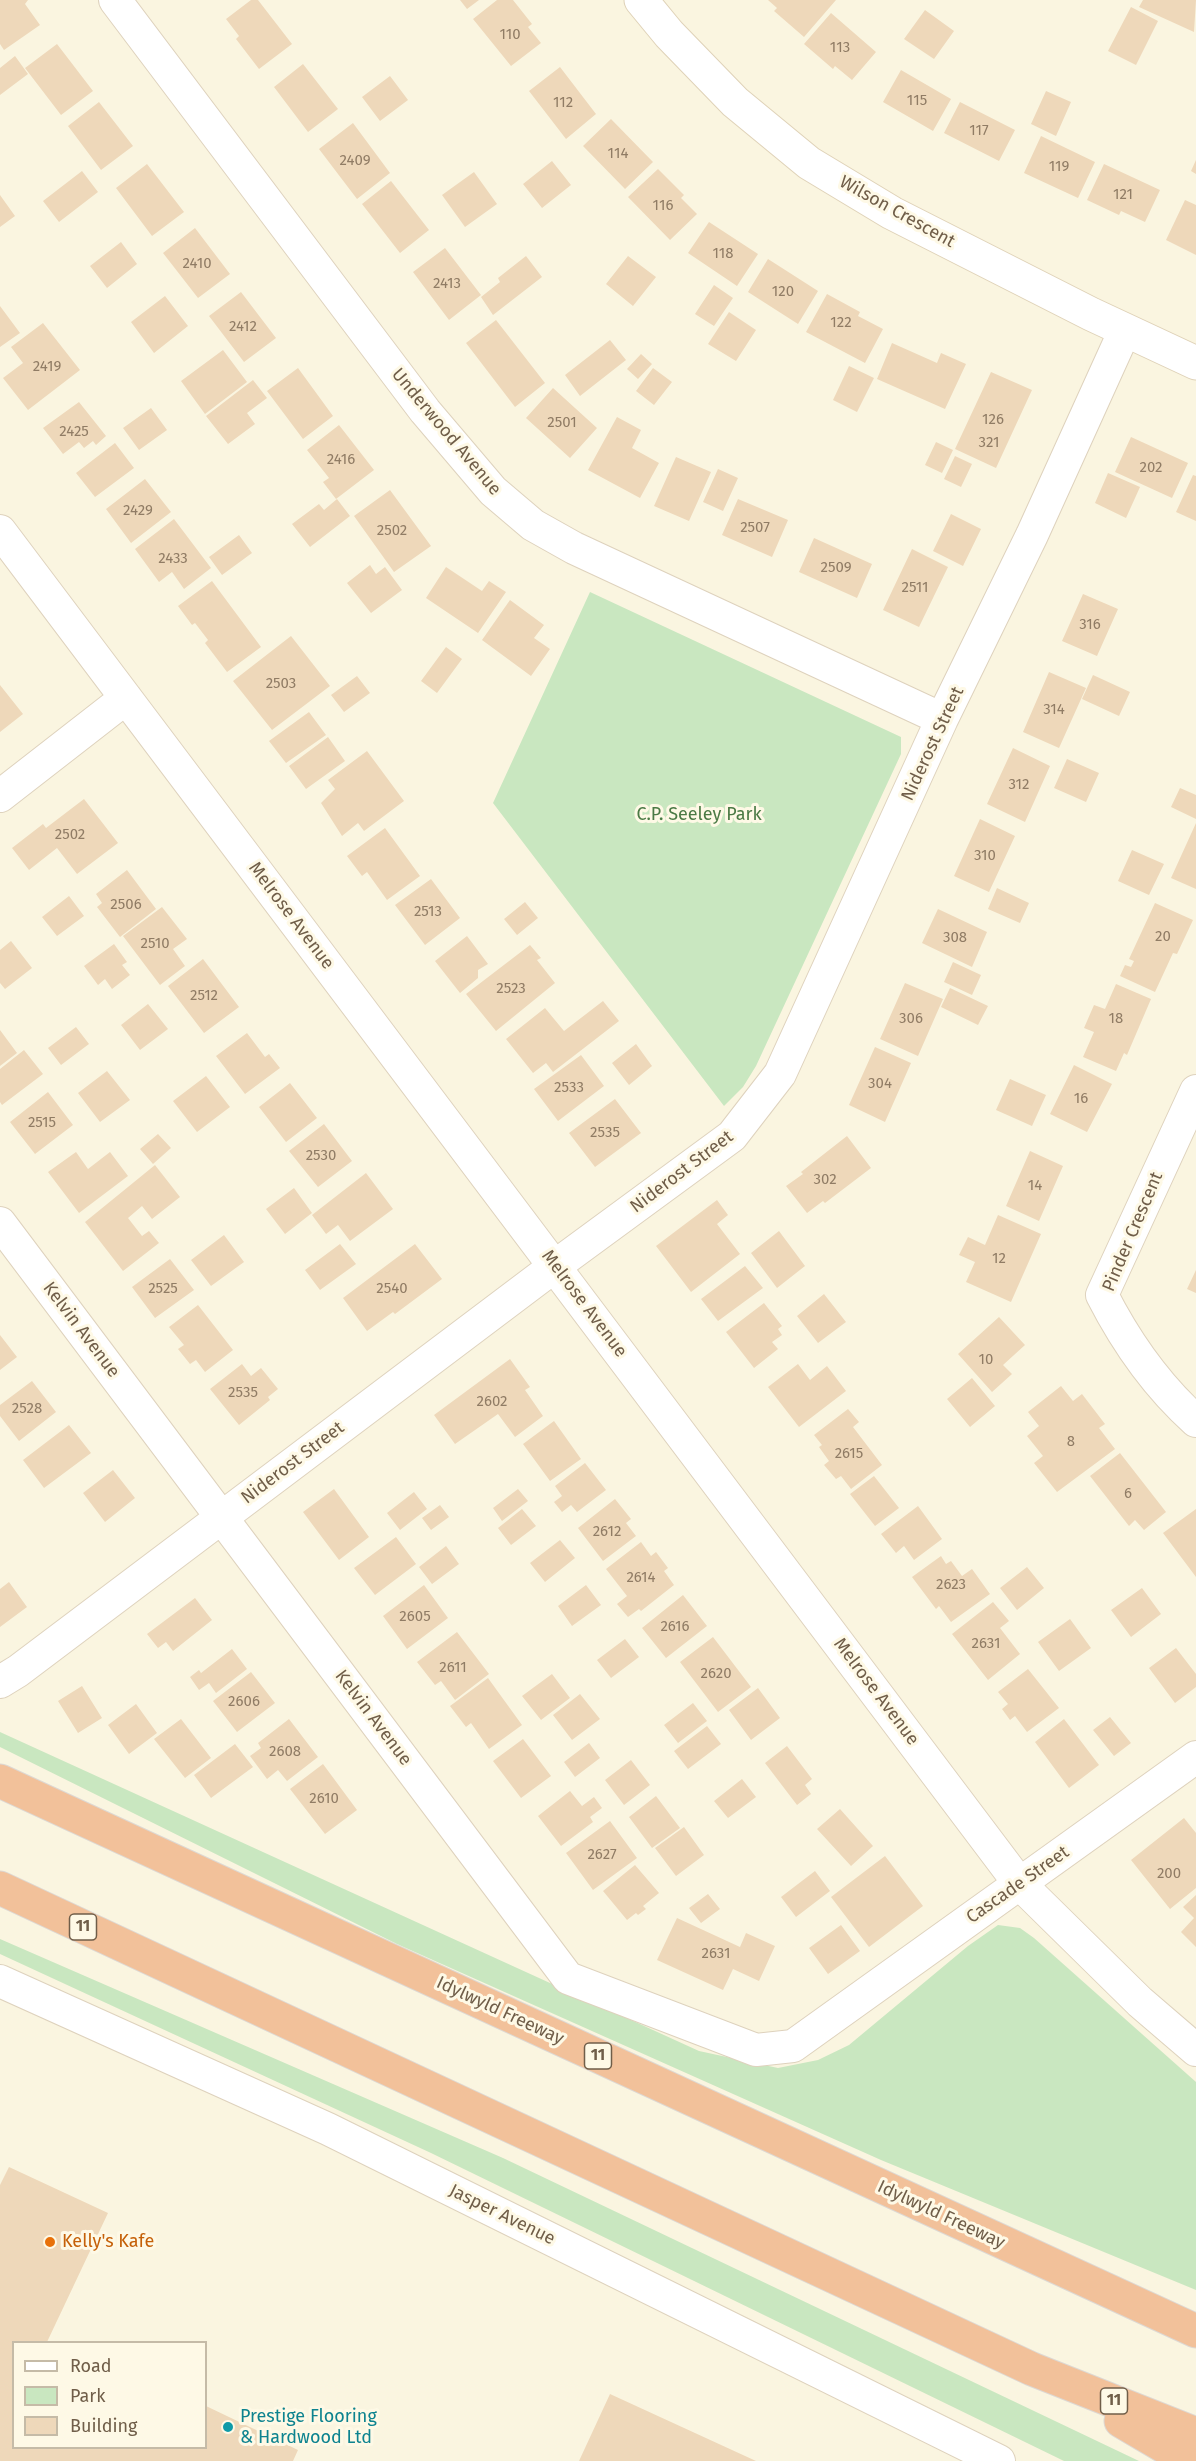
<!DOCTYPE html>
<html>
<head>
<meta charset="utf-8">
<style>
  body { margin:0 }
  #map { position:relative; width:1196px; height:2461px; overflow:hidden; background:#faf5e0; font-family:"Fira Sans",sans-serif }
  canvas { display:block }
  .legend { position:absolute; left:12px; top:2341px; width:195px; height:108px; box-sizing:border-box; background:#fef9e6; border:2px solid #c5bba7; margin:0; padding:8px 10px; list-style:none; font-size:18px; color:#705e49 }
  .legend li { display:flex; align-items:center; gap:12px; height:30px }
  .legend b { width:30px; border:2px solid #c5bba7 }
</style>
</head>
<body>
<div id="map">
<canvas width="1196" height="2461"></canvas>
<ul class="legend">
<li><b style="height:8px;background:#fff"></b>Road</li>
<li><b style="height:16px;background:#c9e7c0"></b>Park</li>
<li><b style="height:16px;background:#eed8ba"></b>Building</li>
</ul>
</div>
<script>
const g = document.querySelector('canvas').getContext('2d');
g.lineJoin = 'round';
function fill(path, color) {
  g.fillStyle = color;
  g.fill(path, 'evenodd');
}
function trace(path, color, width, dash) {
  g.strokeStyle = color;
  g.lineWidth = width;
  g.lineCap = dash ? 'butt' : 'round';
  g.setLineDash(dash || []);
  g.stroke(path);
}
function write(font, color, halo, rows, align = 'center') {
  g.font = font + ' "Fira Sans",sans-serif';
  g.lineWidth = 6;
  g.setLineDash([]);
  g.textBaseline = 'middle';
  g.strokeStyle = halo;
  g.fillStyle = color;
  for (const [text, x, y, turn = 0] of rows) {
    g.save();
    g.translate(x, y);
    g.rotate((+turn || 0) * Math.PI / 180);
    g.textAlign = isNaN(turn) ? turn : align;
    if (halo) g.strokeText(text, 0, 0);
    g.fillText(text, 0, 0);
    g.restore();
  }
}
fill(new Path2D(`
  M590,592l311,145v17l-145,312 -13,21 -19,19 -231,-303z
  M0,1732l699,319 79,17 40,-8 31,-15 119,-99 30,-21 22,3 14,10 162,144v208l-315,-130 -484,-216 -397,-197z
  M0,1939l503,219 636,303h-75l-633,-308 -431,-199z`), '#c9e7c0');
fill(new Path2D(`
  M0,0h28l-3,4 15,21 -36,25 -4,-6z
  M251,0h7l34,44 -33,25 -23,-30 3,-3 -13,-17z
  M460,0h19l-12,9z
  M497,0h16l19,24 -4,3 13,16 -30,23 -38,-47z
  M768,0h68l-32,37 -30,-26 3,-3z
  M1143,0h53l-2,32 -55,-25z
  M1131,7l27,14 -22,44 -28,-14z
  M925,10l29,21 -20,28 -30,-20z
  M831,13l45,39 -24,28 -17,-14 -2,3 -29,-25z
  M57,44l36,47 -32,24 -36,-47z
  M15,56l13,18 -28,21v-27z
  M303,64l35,45 -30,23 -34,-45z
  M560,67l36,47 -30,25 -37,-48z
  M901,70l50,29 -18,32 -50,-29z
  M390,76l18,24 -28,21 -18,-24z
  M1046,91l25,11 -15,34 -25,-12z
  M99,102l34,44 -32,24 -33,-44z
  M960,102l55,28 -16,31 -55,-28z
  M611,119l42,43 -28,27 -42,-43z
  M353,123l37,50 -33,26 -38,-50z
  M1041,136l54,26 -17,36 -54,-25z
  M1196,160v14l-5,-3z
  M552,161l19,24 -29,23 -19,-24z
  M147,164l37,48 -32,24 -36,-48z
  M1104,164l56,26 -15,32 -24,-11 -2,4 -32,-15z
  M658,169l26,26 -3,3 16,16 -27,26 -42,-43z
  M82,171l16,21 -39,30 -16,-21z
  M474,172l23,32 -32,23 -23,-32z
  M391,181l38,49 -29,23 -38,-49z
  M0,195l15,21 -15,11z
  M1185,200l11,5v50l-30,-15z
  M709,222l49,32 -21,32 -49,-33z
  M195,228l35,46 -32,24 -35,-45z
  M121,242l16,22 -30,24 -17,-22z
  M445,248l36,47 -32,25 -36,-48z
  M526,256l16,21 -49,38 -12,-18 19,-15 -2,-4z
  M628,256l28,21 -23,29 -27,-22z
  M768,259l50,32 -20,33 -50,-32z
  M714,285l19,13 -19,28 -19,-12z
  M241,292l35,46 -32,24 -35,-46z
  M827,294l33,18 -2,4 25,13 -18,34 -59,-31z
  M165,296l23,30 -34,27 -23,-31z
  M0,306l20,27 -20,14z
  M729,312l27,18 -20,31 -28,-17z
  M496,320l49,63 -30,24 -49,-64z
  M43,323l37,47 -52,40 -25,-32 20,-15 -12,-16z
  M610,340l16,20 -46,36 -15,-21z
  M892,343l45,20 4,-10 25,11 -21,45 -68,-30z
  M223,350l24,32 -42,32 -24,-33z
  M641,354l11,10 -14,15 -11,-10z
  M849,366l25,12 -17,34 -24,-12z
  M298,368l35,48 -30,23 -36,-48z
  M653,368l19,14 -18,23 -18,-14z
  M991,372l41,18 -36,78 -41,-19z
  M253,380l14,18 -20,15 8,11 -27,20 -22,-28z
  M553,388l44,40 -27,30 -44,-40z
  M79,402l27,34 -10,9 -3,-4 -9,7 -5,-6 -16,12 -20,-26z
  M151,408l16,22 -28,20 -16,-22z
  M617,417l24,13 -9,18 27,15 -19,35 -52,-28z
  M339,425l35,45 -38,29 -13,-17 6,-4 -22,-28z
  M1131,437l57,26 -16,35 -57,-26z
  M936,442l17,8 -11,23 -17,-8z
  M115,443l19,25 -39,29 -19,-24z
  M955,456l17,8 -11,23 -17,-8z
  M676,457l35,15 -22,49 -35,-15z
  M718,469l20,9 -15,33 -20,-9z
  M1108,473l32,14 -14,31 -31,-15z
  M1193,475l3,1v45l-20,-9z
  M145,479l26,33 -40,31 -25,-34z
  M390,490l41,56 -37,26 -40,-56z
  M337,499l13,17 -40,31 -18,-23 27,-20 5,6z
  M738,499l50,21 -16,37 -50,-22z
  M951,514l30,15 -18,37 -30,-15z
  M174,519l37,49 -27,21 -12,-17 -13,10 -24,-33z
  M239,535l13,18 -30,22 -13,-18z
  M814,538l58,26 -15,34 -58,-26z
  M912,549l36,18 -29,60 -36,-17z
  M370,565l6,9 9,-7 17,23 -31,23 -24,-30z
  M446,567l36,24 7,-10 17,11 -28,41 -52,-35z
  M212,581l49,66 -34,25 -22,-29 3,-3 -13,-17 -3,2 -14,-19z
  M1083,594l35,15 -21,47 -35,-15z
  M510,600l34,25 -10,13 16,11 -19,27 -49,-36z
  M291,636l39,50 -58,44 -39,-49z
  M446,647l16,12 -25,34 -16,-12z
  M1049,672l37,16 -27,60 -36,-16z
  M1093,675l37,17 -11,24 -37,-17z
  M357,676l13,17 -26,19 -13,-17z
  M0,685l23,29 -23,18z
  M309,712l17,23 -40,28 -17,-22z
  M328,737l17,24 -39,28 -17,-23z
  M1013,748l37,18 -25,56 -38,-18z
  M367,751l37,50 -40,30 -6,-8 -16,13 -21,-33 14,-14 -7,-9z
  M1067,759l32,14 -13,29 -32,-14z
  M1180,788l16,7v24l-25,-12z
  M84,799l34,44 -41,31 -20,-26 -28,22 -17,-22 31,-24 3,4z
  M980,819l35,17 -26,56 -35,-16z
  M1196,823v66l-25,-11z
  M385,828l35,48 -33,24 -20,-28 -5,4 -15,-20z
  M1132,850l32,14 -15,31 -31,-14z
  M127,870l29,39 -36,28 -23,-30 5,-4 -6,-9z
  M431,879l29,39 -35,27 -30,-40z
  M997,888l32,15 -9,20 -32,-14z
  M69,896l15,20 -27,20 -15,-19z
  M525,902l13,16 -21,17 -13,-16z
  M1155,903l38,17 -16,34 -4,-1 -18,39 -35,-16 5,-11 6,2 3,-6 -5,-2z
  M162,907l25,32 -14,10 12,17 -25,19 -37,-49z
  M938,909l49,23 -15,35 -50,-24z
  M467,936l21,28 -10,6v8l-18,15 -25,-32z
  M11,941l21,27 -27,21 -5,-6v-33z
  M114,944l13,18 -5,3 8,10 -18,14 -7,-10 -7,6 -14,-19z
  M530,945l11,13 -4,2 18,23 -59,48 -30,-37z
  M203,959l36,48 -35,26 -36,-47z
  M953,962l28,13 -9,20 -28,-13z
  M905,983l38,16 -25,57 -38,-17z
  M1116,984l35,15 -24,56 -3,-2 -8,18 -33,-14 11,-25 -10,-4 10,-23 11,4z
  M950,988l38,18 -10,19 -37,-18z
  M603,1001l16,20 -66,51 -7,-9 -13,10 -27,-34 39,-31 19,23z
  M148,1004l20,25 -28,21 -19,-25z
  M76,1027l13,17 -28,21 -13,-17z
  M0,1030l17,23 -17,13z
  M247,1033l18,24 4,-3 11,14 -35,26 -29,-38z
  M636,1044l16,22 -23,19 -17,-22z
  M875,1047l36,16 -26,59 -36,-17z
  M24,1050l19,24 -41,31 -2,-3v-33z
  M581,1055l23,31 -46,35 -24,-32z
  M1074,1065l38,19 -25,48 -37,-18z
  M107,1071l23,29 -30,22 -22,-29z
  M206,1076l24,31 -33,25 -24,-31z
  M1010,1079l36,16 -14,31 -36,-16z
  M290,1083l27,35 -31,24 -27,-35z
  M48,1092l25,33 -38,29 -25,-32z
  M615,1099l26,34 -46,34 -26,-34z
  M324,1124l28,37 -34,26 -29,-36z
  M158,1134l13,14 -18,16 -13,-15z
  M847,1136l24,32 -46,35 -2,-2 -16,12 -21,-27 17,-12 -2,-2z
  M1030,1151l33,15 -24,55 -33,-15z
  M76,1152l12,17 22,-17 18,24 -49,37 -31,-41z
  M155,1165l25,32 -28,22 -10,-13 -14,12 14,18 7,-5 10,12 -36,28 -38,-49z
  M366,1173l27,36 -43,32 -12,-16 -12,9 -14,-19z
  M294,1188l18,25 -27,21 -19,-25z
  M717,1200l11,15 -11,9 23,30 -49,38 -35,-46z
  M998,1215l43,19 -30,68 -45,-20 9,-20 -16,-7 9,-18 17,8z
  M779,1231l26,35 -28,22 -26,-35z
  M224,1235l20,27 -33,24 -20,-26z
  M340,1244l16,20 -36,26 -15,-20z
  M415,1244l27,35 -47,35 -2,-2 -26,19 -24,-33z
  M170,1259l24,31 -39,28 -23,-31z
  M745,1266l18,22 -45,33 -17,-22z
  M1196,1270v23l-9,-4z
  M824,1294l22,28 -28,21 -21,-27z
  M764,1303l18,23 -4,3 4,6 -10,7 6,7 -24,19 -28,-36z
  M198,1305l35,45 -28,22 -9,-12 -6,4 -12,-15 6,-4 -15,-18z
  M999,1317l26,28 -22,20 9,9 -20,18 -34,-38z
  M0,1335l17,22 -17,13z
  M510,1359l20,28 -5,3 18,26 -28,21 -17,-23 -43,30 -21,-29z
  M242,1364l9,12 10,-8 17,21 -10,8 2,3 -31,25 -29,-36z
  M798,1364l12,16 17,-14 19,25 -47,36 -31,-40z
  M972,1378l23,28 -25,21 -23,-28z
  M32,1381l24,31 -37,29 -19,-25v-11z
  M1061,1386l12,15 9,-7 23,30 -6,4 16,21 -58,43 -23,-29 9,-7 -16,-20 12,-10 -11,-14z
  M848,1409l11,13 -6,5 29,38 -31,24 -10,-13 -5,3 -12,-14 5,-4 -10,-14 3,-2 -8,-10z
  M554,1421l27,38 -31,22 -27,-37z
  M69,1425l22,28 -47,35 -21,-28z
  M1120,1453l46,59 -22,18 -9,-10 -6,6 -39,-50z
  M585,1463l21,27 -29,22 -6,-7 -9,7 -8,-10 8,-6 -7,-10z
  M113,1470l22,28 -30,24 -22,-29z
  M874,1476l25,32 -24,18 -25,-32z
  M334,1489l35,48 -30,23 -36,-48z
  M518,1489l10,12 -26,20 -9,-13z
  M414,1492l13,17 -27,21 -13,-17z
  M615,1499l16,20 -5,4 10,13 -33,25 -25,-33z
  M440,1505l9,12 -18,13 -9,-12z
  M918,1506l24,33 -28,21 -10,-14 -8,7 -15,-19z
  M522,1509l14,17 -25,19 -13,-17z
  M1196,1509v68l-33,-44z
  M396,1537l20,27 -41,31 -21,-27z
  M560,1540l15,18 -30,24 -15,-19z
  M641,1542l10,14 5,-4 12,16 -4,3 10,14 -33,26 -2,-2 -11,8 -11,-13 10,-8 -21,-27z
  M446,1546l13,18 -27,20 -13,-17z
  M941,1556l5,8 5,-3 11,15 10,-7 18,25 -39,28 -12,-16 -3,3 -24,-32z
  M1027,1567l17,21 -27,22 -17,-22z
  M9,1582l18,25 -27,20v-38z
  M424,1585l24,33 -41,31 -24,-33z
  M586,1585l15,20 -29,21 -14,-20z
  M1142,1588l19,26 -30,23 -20,-27z
  M683,1595l24,31 -41,32 -24,-30z
  M195,1598l17,22 -39,31 -7,-9 -8,6 -11,-14z
  M993,1602l16,19 -9,7 20,26 -32,26 -36,-46z
  M1070,1619l21,29 -32,23 -21,-29z
  M457,1632l32,42 -34,26 -14,-19 -6,4 -18,-23z
  M713,1637l38,50 -33,25 -38,-50z
  M625,1639l14,18 -28,21 -14,-18z
  M1176,1648l20,26v13l-21,16 -26,-35z
  M232,1649l15,20 -31,24 -7,-10 -10,7 -9,-13 9,-7 2,3z
  M1028,1669l31,39 -32,24 -12,-16 -5,4 -8,-11 6,-5 -10,-12z
  M251,1672l24,31 -38,29 -24,-31z
  M552,1674l18,24 -29,22 -19,-24z
  M488,1678l34,47 -33,24 -18,-26 -5,4 -16,-21z
  M82,1686l20,32 -24,15 -20,-32z
  M758,1688l22,30 -29,22 -22,-30z
  M580,1694l20,25 -28,21 -19,-25z
  M693,1703l14,18 -29,22 -14,-18z
  M136,1704l21,29 -28,21 -21,-29z
  M1110,1717l21,26 -17,13 -21,-26z
  M181,1719l30,39 -26,20 -31,-39z
  M289,1719l29,38 -31,24 -9,-11 -11,9 -17,-23 11,-8 -3,-5z
  M1064,1719l35,46 -30,23 -34,-46z
  M707,1726l14,18 -33,25 -14,-18z
  M523,1739l28,37 -30,22 -28,-37z
  M589,1743l11,15 -25,19 -11,-15z
  M235,1744l18,23 -42,31 -17,-23z
  M787,1746l25,33 -7,6 6,9 -14,11 -32,-42z
  M631,1760l19,25 -26,20 -19,-25z
  M323,1764l34,46 -32,24 -35,-45z
  M742,1779l14,18 -28,21 -14,-17z
  M570,1791l12,15 12,-9 8,11 -12,9 3,5 -32,24 -23,-30z
  M656,1796l24,32 -28,20 -23,-31z
  M840,1809l33,37 -22,20 -34,-37z
  M1184,1818l12,15v55l-26,21 -39,-49z
  M610,1821l27,37 -44,32 -27,-37z
  M684,1827l20,28 -28,21 -21,-28z
  M885,1856l38,50 -54,41 -38,-50z
  M635,1865l24,28 -16,13 3,3 -8,6 -2,-2 -9,7 -24,-29z
  M815,1871l15,20 -34,26 -15,-20z
  M708,1894l12,15 -19,14 -12,-15z
  M1196,1895v52l-15,-15 13,-14 -11,-11z
  M677,1918l63,29 6,-14 29,13 -16,35 -26,-12 -10,21 -66,-30z
  M841,1925l19,26 -32,23 -19,-26z
  M9,2167l99,46 -61,129h-33v106h192v-42l92,44 -5,11h-293v-276z
  M610,2394l146,67h-177z`), '#eed8ba');
const street = new Path2D(`
  M115,0l310,411 68,80 40,34 41,23 368,171
  M0,531l1019,1352 121,119 56,48
  M0,796l126,-98
  M1196,1091l-94,204c24,47 55,91 94,126
  M0,1223l568,755 188,72 37,-4 403,-289
  M0,1682l18,-11 537,-405 177,-130 48,-62 162,-355 90,-184 93,-205
  M0,1981l328,148 671,332`);
const secondary = new Path2D(`
  M641,0l28,34 66,68 74,61 83,50 199,101 105,49`);
const highway = new Path2D(`
  M0,1781l1196,550
  M0,1888l1032,481 164,65
  M1121,2421l68,40`);
trace(street, '#ded2bd', 34);
trace(secondary, '#dfd2b8', 35);
trace(highway, '#ddd8d3', 35);
trace(street, '#fff', 32);
trace(secondary, '#fff', 33);
trace(highway, '#f2c19a', 33);
for (const [x, y, r, color] of [
  [50,2242,6,"#e8710a"],
  [228,2427,6,"#0f9aa8"]
]) {
  const dot = new Path2D();
  dot.arc(x, y, r, 0, 2 * Math.PI);
  g.fillStyle = color;
  g.fill(dot);
  trace(dot, '#fef9e6', 2);
}
write('15px', '#907c65', null, [
  ["110",510,35],
  ["113",840,48],
  ["115",917,101],
  ["112",563,103],
  ["117",979,131],
  ["114",618,154],
  ["2409",355,161],
  ["119",1059,167],
  ["121",1123,195],
  ["116",663,206],
  ["118",723,254],
  ["2410",197,264],
  ["2413",447,284],
  ["120",783,292],
  ["122",841,323],
  ["2412",243,327],
  ["2419",47,367],
  ["126",993,420],
  ["2501",562,423],
  ["2425",74,432],
  ["321",989,443],
  ["2416",341,460],
  ["202",1151,468],
  ["2429",138,511],
  ["2507",755,528],
  ["2502",392,531],
  ["2433",173,559],
  ["2509",836,568],
  ["2511",915,588],
  ["316",1090,625],
  ["2503",281,684],
  ["314",1054,710],
  ["312",1019,785],
  ["2502",70,835],
  ["310",985,856],
  ["2506",126,905],
  ["2513",428,912],
  ["20",1163,937],
  ["308",955,938],
  ["2510",155,944],
  ["2523",511,989],
  ["2512",204,996],
  ["306",911,1019],
  ["18",1116,1019],
  ["304",880,1084],
  ["2533",569,1088],
  ["16",1081,1099],
  ["2515",42,1123],
  ["2535",605,1133],
  ["2530",321,1156],
  ["302",825,1180],
  ["14",1035,1186],
  ["12",999,1259],
  ["2525",163,1289],
  ["2540",392,1289],
  ["10",986,1360],
  ["2535",243,1393],
  ["2602",492,1402],
  ["2528",27,1409],
  ["8",1071,1442],
  ["2615",849,1454],
  ["6",1128,1494],
  ["2612",607,1532],
  ["2614",641,1578],
  ["2623",951,1585],
  ["2605",415,1617],
  ["2616",675,1627],
  ["2631",986,1644],
  ["2611",453,1668],
  ["2620",716,1674],
  ["2606",244,1702],
  ["2608",285,1752],
  ["2610",324,1799],
  ["2627",602,1855],
  ["200",1169,1874],
  ["2631",716,1954]
]);
for (const [x, y, w] of [
  [83,1927,27],
  [598,2056,27],
  [1114,2401,27]
]) {
  const box = new Path2D();
  box.roundRect(x - w / 2, y - 13, w, 26, 4.5);
  g.fillStyle = '#fef9e6';
  g.fill(box);
  trace(box, '#705e49', 1.5);
}
write('bold 16px', '#705e49', null, [
  ["11",83,1927],
  ["11",598,2056],
  ["11",1114,2401]
]);
write('18px', '#705e49', '#fef9e6', [
  ["Wilson Crescent",897,212,29],
  ["Underwood Avenue",446,432,50],
  ["Niderost Street",933,744,-65],
  ["Melrose Avenue",291,916,53],
  ["Niderost Street",682,1172,-37],
  ["Pinder Crescent",1133,1232,-67],
  ["Melrose Avenue",584,1304,53],
  ["Kelvin Avenue",81,1330,53],
  ["Niderost Street",293,1463,-37],
  ["Melrose Avenue",876,1692,53],
  ["Kelvin Avenue",373,1718,53],
  ["Cascade Street",1018,1885,-35],
  ["Idylwyld Freeway",500,2011,25],
  ["Jasper Avenue",502,2215,26],
  ["Idylwyld Freeway",941,2215,25]
]);
write('18px', '#4b7a45', '#fef9e6', [
  ["C.P. Seeley Park",699,815]
]);
write('18px', '#c56008', '#fef9e6', [
  ["Kelly's Kafe",62,2242]
], 'left');
write('18px', '#0d838f', '#fef9e6', [
  ["Prestige Flooring",240,2417],
  ["& Hardwood Ltd",240,2438]
], 'left');
</script>
</body>
</html>
